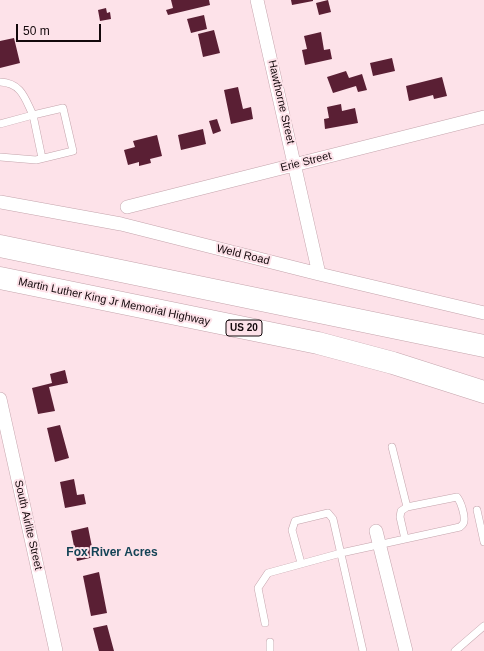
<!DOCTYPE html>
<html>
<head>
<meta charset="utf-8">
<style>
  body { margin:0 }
  #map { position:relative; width:484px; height:651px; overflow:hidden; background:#fde2e9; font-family:Helvetica,sans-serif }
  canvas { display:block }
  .scale { position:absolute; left:16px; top:24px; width:85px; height:18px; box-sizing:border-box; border:2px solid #13080b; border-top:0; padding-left:5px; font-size:12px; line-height:14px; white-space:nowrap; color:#13080b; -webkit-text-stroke:3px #fde2e9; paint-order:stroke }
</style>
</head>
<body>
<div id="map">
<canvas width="484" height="651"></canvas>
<div class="scale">50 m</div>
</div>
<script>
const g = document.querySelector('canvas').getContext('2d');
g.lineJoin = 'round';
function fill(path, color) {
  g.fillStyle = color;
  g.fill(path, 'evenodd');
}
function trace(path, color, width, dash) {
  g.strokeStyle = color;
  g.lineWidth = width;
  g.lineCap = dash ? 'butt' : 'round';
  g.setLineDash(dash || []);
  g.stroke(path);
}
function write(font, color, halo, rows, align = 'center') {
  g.font = font + ' Helvetica,sans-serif';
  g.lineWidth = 4;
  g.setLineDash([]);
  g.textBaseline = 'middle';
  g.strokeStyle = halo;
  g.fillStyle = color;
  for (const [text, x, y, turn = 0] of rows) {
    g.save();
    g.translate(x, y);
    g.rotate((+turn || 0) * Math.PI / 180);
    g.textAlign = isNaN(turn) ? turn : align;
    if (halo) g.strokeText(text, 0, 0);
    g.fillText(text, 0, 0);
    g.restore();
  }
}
fill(new Path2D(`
  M171,0h38l1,5 -42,10 -2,-5 7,-2z
  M291,0h22v1l-21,4z
  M328,0l3,12 -12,3 -3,-12z
  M106,8l1,5 3,-1 1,7 -11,2 -2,-11z
  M204,15l3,14 -16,4 -4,-14z
  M214,30l6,23 -17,4 -5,-23z
  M321,32l3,18 6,-1 2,10 -27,6 -3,-15 5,-1 -3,-13z
  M14,38l6,25 -20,5v-27z
  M392,58l3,13 -22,5 -3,-13z
  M346,71l3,7 13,-4 5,16 -9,2 -2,-6 -23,7 -6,-16z
  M442,77l5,19 -13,3 -1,-4 -24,6 -3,-15z
  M238,87l5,22 8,-2 2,12 -22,5 -7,-34z
  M341,104l1,7 13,-3 3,15 -33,6 -1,-10 5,-1 -2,-11z
  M217,119l4,12 -8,3 -4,-13z
  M203,129l3,15 -25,6 -3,-15z
  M157,135l5,21 -12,3 1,4 -12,3v-4l-11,3 -4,-15 11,-3 -2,-6z
  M65,370l3,13 -19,4 6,24 -17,3 -6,-26 20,-5 -2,-9z
  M60,425l9,33 -14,4 -8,-34z
  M74,479l3,16 7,-1 2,10 -21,4 -5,-26z
  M88,527l6,30 -17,4 -6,-30z
  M99,572l8,41 -16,3 -8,-40z
  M107,625l7,26h-15l-6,-23z`), '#5a1f34');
const lane = new Path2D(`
  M0,82c22,1 25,17 33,33l30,-7 10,43 -37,9 -36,-3
  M0,124l33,-9 9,43
  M477,510l7,32
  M405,539l-5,-22 1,-6 6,-4
  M301,563l-9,-33 3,-9 33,-8 5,6 30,132
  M265,623l-7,-35 10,-15 73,-20 119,-26c2,-2 4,-3 4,-6 1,-6 -3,-19 -7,-24l-50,10 -15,-60
  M270,642v9
  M455,651l29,-25`);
const street = new Path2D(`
  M257,0l62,274
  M0,202l121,22 198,50 165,39
  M127,207l357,-90
  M0,399l56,252
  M376,531l30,120`);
const highway = new Path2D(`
  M0,246l484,100
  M0,278l318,65 75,20 91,29`);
trace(lane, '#c4a4ac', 8);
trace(street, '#c4a4ac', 14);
trace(highway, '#c4a4ac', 23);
trace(lane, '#fff', 7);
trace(street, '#fff', 13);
trace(highway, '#fff', 22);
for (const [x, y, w] of [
  [244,328,36]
]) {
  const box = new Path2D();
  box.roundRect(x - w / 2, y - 8, w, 16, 3);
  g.fillStyle = '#fde2e9';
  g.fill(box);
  trace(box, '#13080b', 1);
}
write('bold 10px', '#13080b', null, [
  ["US 20",244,328]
]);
write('11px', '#13080b', '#fde2e9', [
  ["Hawthorne Street",281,102,77],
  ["Erie Street",306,162,-14],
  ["Weld Road",243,255,14],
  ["Martin Luther King Jr Memorial Highway",114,302,12],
  ["South Airlite Street",28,525,77]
]);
write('bold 12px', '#134356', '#fde2e9', [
  ["Fox River Acres",112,553]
]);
</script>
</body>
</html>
